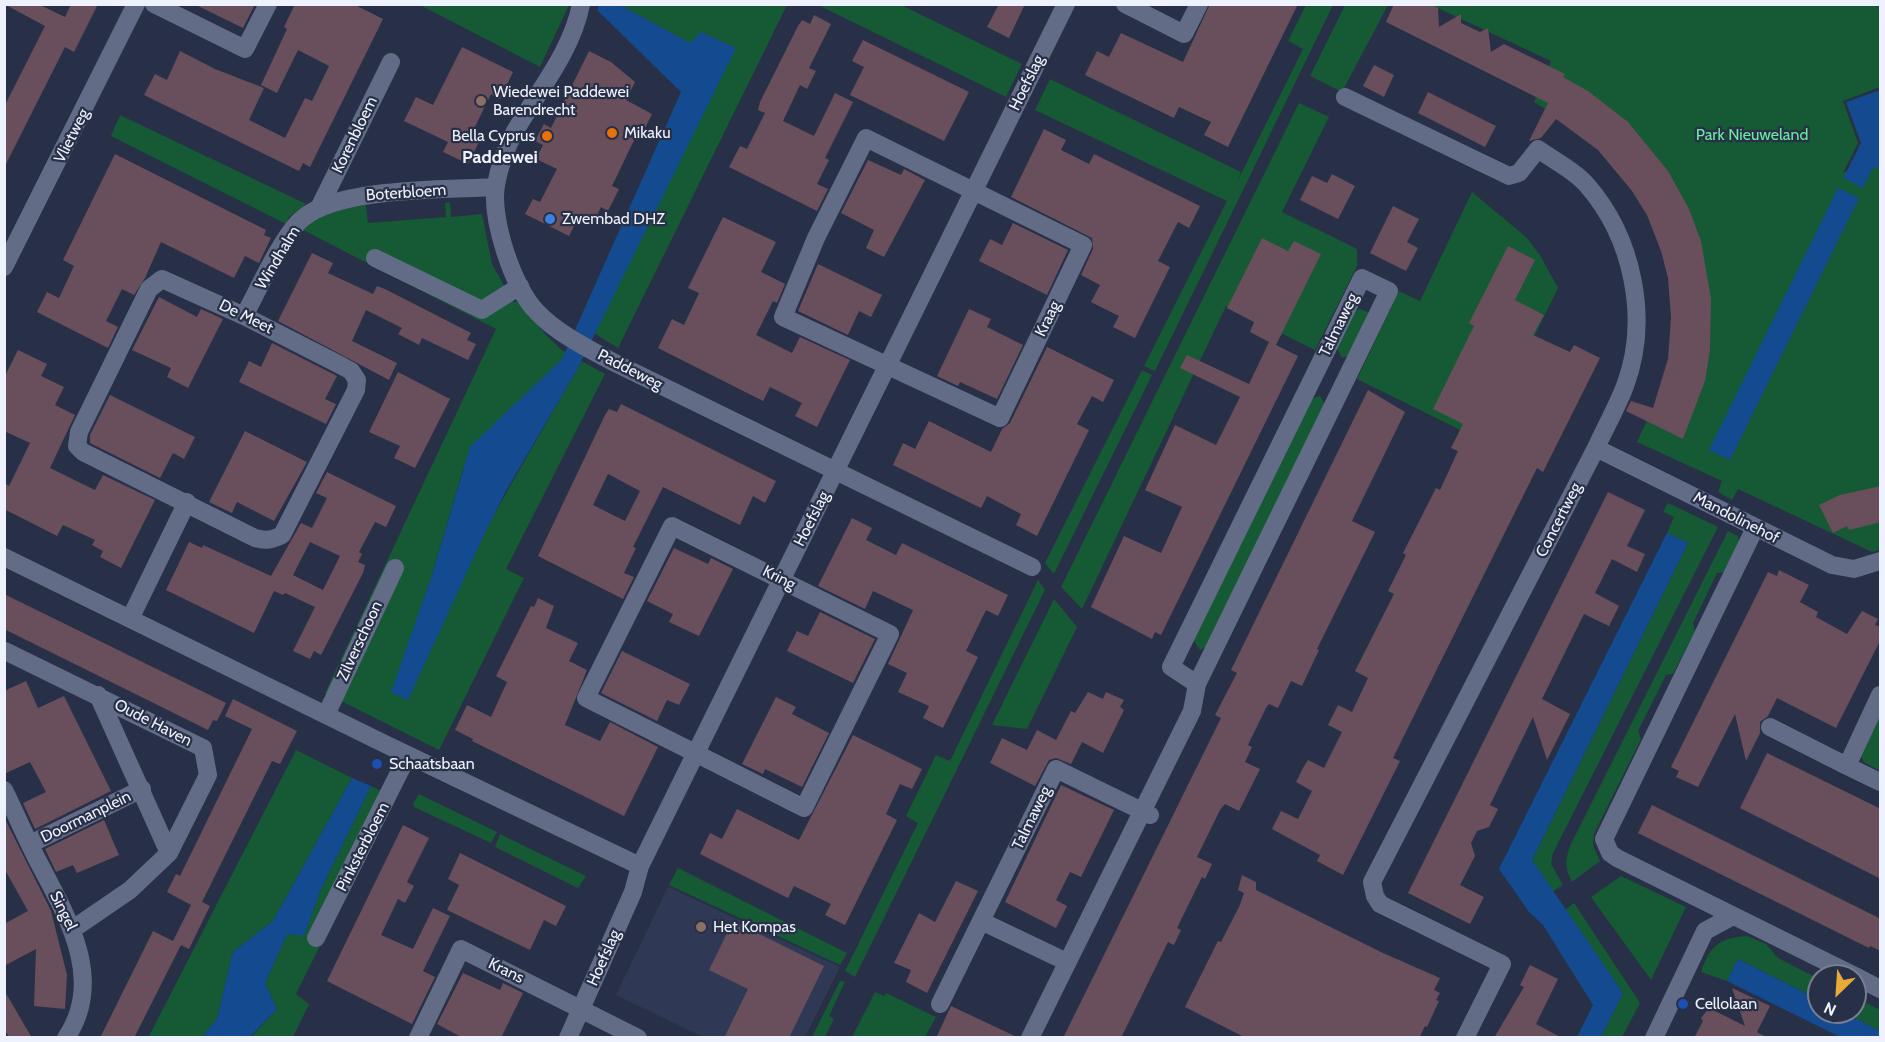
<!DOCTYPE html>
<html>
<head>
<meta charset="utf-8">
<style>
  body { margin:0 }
  #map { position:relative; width:1885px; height:1042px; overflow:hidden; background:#283047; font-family:Cabin,sans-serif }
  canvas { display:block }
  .frame { position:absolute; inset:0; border:6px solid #eef2fe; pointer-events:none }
  .north { position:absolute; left:1807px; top:964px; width:60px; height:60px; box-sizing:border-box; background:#283047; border:2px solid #777e90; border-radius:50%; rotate:205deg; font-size:16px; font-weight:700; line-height:24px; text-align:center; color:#eef2fe }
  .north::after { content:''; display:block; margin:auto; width:21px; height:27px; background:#e9ab38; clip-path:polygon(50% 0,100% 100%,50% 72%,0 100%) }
</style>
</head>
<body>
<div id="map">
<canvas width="1885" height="1042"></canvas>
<div class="frame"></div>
<div class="north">N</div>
</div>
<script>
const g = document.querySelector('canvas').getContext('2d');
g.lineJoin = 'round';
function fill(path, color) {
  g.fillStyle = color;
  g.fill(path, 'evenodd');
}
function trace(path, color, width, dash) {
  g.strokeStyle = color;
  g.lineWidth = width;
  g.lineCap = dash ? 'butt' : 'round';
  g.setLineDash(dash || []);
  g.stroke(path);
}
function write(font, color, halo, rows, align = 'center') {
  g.font = font + ' Cabin,sans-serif';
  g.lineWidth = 4.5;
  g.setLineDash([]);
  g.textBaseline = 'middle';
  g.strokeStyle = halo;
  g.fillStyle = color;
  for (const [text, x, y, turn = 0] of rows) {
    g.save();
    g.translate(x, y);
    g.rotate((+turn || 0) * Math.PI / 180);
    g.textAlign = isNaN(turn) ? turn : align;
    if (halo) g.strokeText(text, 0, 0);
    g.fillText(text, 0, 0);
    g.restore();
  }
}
fill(new Path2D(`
  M668,887l172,80 -35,70h-102l-87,-42z`), '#2f3955');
fill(new Path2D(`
  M420,5l149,-1v1l-29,62z
  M620,5h167l-169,343 -24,-15 141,-285 -45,-4z
  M818,5h83l121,59 -16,33z
  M1306,5h27l-178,366 -11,-5 83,-165 -192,-91 15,-31 191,93 -4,10 66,-133 -15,-8z
  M1345,5h43l-46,87 -32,-16z
  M1431,5h449v545l-8,2 -134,-63 -6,11 -14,-8 4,-11 -85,-39c9,-21 21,-41 29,-63 22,-64 4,-147 -36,-201 -24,-34 -61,-55 -96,-76l17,-41z
  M1299,103l30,14 -47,95 75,37v17l-42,84 -89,-44 -144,303 -21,-22z
  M120,115l186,89 -17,13 -3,7 -175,-88z
  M1472,192l54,45 14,18 18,33 -75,153 -126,-62 42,-88 21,10z
  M450,202l1,15 31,-3 10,50 21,38h8l24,32 18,17 42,23 -99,195 18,9 -85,172 -114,-57 171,-364 -193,-99c15,-17 41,-21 63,-25l2,18 78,-6 -1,-14zM578,368c-63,108 -123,217 -186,324l40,-117 32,-109z
  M1360,309l8,3 1,5 -19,38 -8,3 -5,-10 18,-37z
  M1142,370l10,5 -98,199 -9,-11z
  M1320,396l6,10 -118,240 -8,4 -8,-12 119,-239z
  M1668,503l50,24 -165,326 -2,11 12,21 -10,6 -21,-31 156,-317 -21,-10 7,-16 -11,-5z
  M1728,531l10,5 1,6 -14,30 -8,1 -24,50 2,8 -22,43 -7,1 -28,56 3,8 -47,95 -1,11 7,16 -28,21c-7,-14 -7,-21 -2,-36z
  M1038,580l7,10 -190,387 -10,-6 73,-148 -12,-7 30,-61 14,6z
  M1054,599l23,28 -50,102 -35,-4z
  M1880,707v64l-16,-9 -3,-6z
  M296,750l56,28 -79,143 -40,31 -16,67 -15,18 -54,1z
  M371,786l23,11 -98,197 13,10 -16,33 -43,1 27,-29 -12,-26 22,-49 17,1 17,-46z
  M419,794l78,38 -6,11 -77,-36 -1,-3z
  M500,834l86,42 -8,12 -83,-41z
  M678,868l169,85 -7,12 -171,-80z
  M1621,876l65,31 -35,73 -60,-83z
  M1574,903l66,100 -18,34h-21l22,-44 -58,-83z
  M1747,936l19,8 12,14 41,21v21l-81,-41 -11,22 -26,-9c9,-26 18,-34 46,-36z
  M840,981l5,1 -16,34 5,3 -9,18h-13z
  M875,992l9,4 2,-3 50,24 -11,20h-73z
  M1855,997l25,13v21l-37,-19h12z`), '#155935');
fill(new Path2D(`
  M598,5h22l70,38 11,-11 35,16 -158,320 -72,123 -22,44 -76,165 -17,-8 41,-117 38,-128 92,-88 119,-267 -83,-81z
  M1880,90v76l-8,3 -9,19 -20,-10 18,-35 -15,-41z
  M1838,188l21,10 -129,262 -21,-10z
  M1667,533l21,10 -156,317 91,133 -22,44h-24l16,-32 -50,-80 -14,-13 -30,-43z
  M352,778l19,8 -50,103 -17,47 -17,-2 -22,49 12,26 -27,28h-48l15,-18 16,-67 40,-31z
  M1738,959l81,41v12h24l37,19v6h-40l-113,-56z`), '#144a90');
fill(new Path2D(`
  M1880,87v3l-34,12 15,41 -14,28 -4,2 15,-30 -15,-42z`), '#283047');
fill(new Path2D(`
  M4,4h34l27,13 6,-13h27l-24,48 -9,-5 -61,121v-61l41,-81z
  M194,4h61l-12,24z
  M295,4h58l30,15 -73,148 -7,-4 -4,8 -155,-76 11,-21 12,6 13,-29 35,18 49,19 -15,32 36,18 20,-40 7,3 17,-35 -31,-16 -21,43 -16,-8 26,-56 -3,-2z
  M999,4h26l-16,34 -22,-11z
  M1210,4h88l-70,143 -24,-12 7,-13 -32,-15 -5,11 -89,-43 12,-24 12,6 12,-24 62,29z
  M1394,4h37l7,4 1,19 22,-13v9l19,9 8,-4 3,24 13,-8 61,30 -2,3 25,14 40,31 40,49 21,38 12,32 10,58 -1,51 -5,31 -22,58 -57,-28 5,-10 22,7 15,-49 3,-42 -3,-39 -7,-27 -14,-36 -15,-24 -34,-41 -42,-31 -15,19 -12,3 19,-38 -162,-81z
  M814,15l17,9 -22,44 7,3 -9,18 -7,-4 -17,36 31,15 21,-43 18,9 -28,56 4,2 -12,24 11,5 -11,22 -88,-44 11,-21 7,3 18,-36 -7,-3 2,-8 38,-76 4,-6 8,4z
  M863,40l106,52 -25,49 -94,-46 14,-28 -12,-6z
  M462,47l51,25 -13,27 -9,-5 -17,35 9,5 -15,30 -25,-12 5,-10 -44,-21 12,-24 17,8z
  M589,51l22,11 24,20 -9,18 26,14 -9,18 -4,-2 -27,56 7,3 -11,22 -7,-4 -7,14 -7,-3 -4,7 -7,-3 -7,14 -44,-22 8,-15 7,3 17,-33 -21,-10 7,-14 -8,-4 9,-17 7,4z
  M1374,65l20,10 -10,22 -21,-11z
  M1428,92l68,34 -11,21 -67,-34z
  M1044,129l22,11 -5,10 28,14 5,-10 106,52 -11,22 -11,-6 -20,39 12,6 -35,71 -22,-11 6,-11 -28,-14 9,-17 -19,-10 12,-26 -1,-11 -81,-41z
  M115,154l151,76 -2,5 7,3 -12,25 -14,-7 -11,22 -73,-36 -16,36 -11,17 -12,-6 -16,32 12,6 -10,21 -71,-36 10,-20 12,6 15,-32 -11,-6z
  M868,160l33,15 3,-6 21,11 -41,77 -18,-9 8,-18 -33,-17z
  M1332,174l23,12 -17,33 -38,-19 12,-24 15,7z
  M1393,206l26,13 -12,23 11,6 -12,23 -36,-18z
  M723,217l53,25 -15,30 24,12 -8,19 -4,-2 -17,34 36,18 8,-16 50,23 -33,67 -22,-11 7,-13 -32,-16 -7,14 -105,-53 14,-29 12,6 15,-32 -11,-5z
  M1013,223l55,27 -21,45 -68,-34 11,-22 12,6z
  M1262,238l26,13 6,-10 27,13 -45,91 22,11 -137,279 -6,-3 -3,7 -61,-32 33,-71 37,17 21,-46 -37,-17 30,-65 41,20 24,-48 -60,-29 7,-13 62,29 20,-42 -19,-10 4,-10 -27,-14z
  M1508,246l27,14 -20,40 29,15 -11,20 37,17 4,-7 26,13 -57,114 -6,-4 -99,199 -45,91 7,3 -57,114 -26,-14 3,-6 -48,-26 9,-18 17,8 14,-28 -16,-9 7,-14 5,-8 16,8 18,-36 -14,-7 10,-20 14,7 16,-34 -13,-7 39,-77 -6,-3 18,-36 -3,-2 33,-65 4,2 18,-39 -7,-3 12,-24 -30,-15 41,-83 -5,-3z
  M312,253l21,10 -5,10 45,21 4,-8 8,3 86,44 -4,7 9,4 -8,16 -46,-22 -3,7 -21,-11 4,-6 -36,-18 -14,31 45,22 -8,17 -111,-59z
  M818,264l64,31 -11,22 -12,-6 -11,24 -50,-24z
  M159,297l38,20 4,-8 22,10 -35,69 -21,-11 4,-9 -39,-18z
  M969,309l22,10 -4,8 36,18 -26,54 -37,-17 -2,4 -21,-10z
  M272,343l65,33 -12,23 11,5 -10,20 -87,-42 10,-21 12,6z
  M1047,347l67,33 -11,22 -11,-6 -15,28 12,6 -52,106 -21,-11 5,-11 -34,-18 -6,12 -88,-43 10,-22 12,6 14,-28 62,31 11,-23 8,-6z
  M18,350l29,14 -6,12 23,11 -9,18 20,10 -25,53 45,22 8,-15 52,25 -34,68 -21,-11 3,-6 -11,-6 3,-5 -32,-15 -6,11 -53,-27v-26l5,3 21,-43 -26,-12v-53z
  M398,372l52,27 -35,69 -21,-10 6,-12 -31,-14z
  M1368,390l37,22 -53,109 23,11 -58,117 2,1 -17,36 -11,-5 -13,27 -9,-4 -3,4 -18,37 4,2 -7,15 15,7 -21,42 -14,-7 -5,6 -23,47 15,7 -7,15 -3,-2 -25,51 4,2 -7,15 -6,-3 -47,96h-58l158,-320 -6,-3 22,-42 -6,-3z
  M110,395l85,42 -11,22 -11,-6 -13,25 -70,-35v-8z
  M621,404l155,77 -11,22 -12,-7 -13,29 -77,-38 -30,60 3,1 -12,25 10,4 -11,22 -85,-43 67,-141 4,-6 8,3zM608,474l32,17 -15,30 -32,-16z
  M245,431l62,31 -33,59 -37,-19 -5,11 -23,-11z
  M327,472l69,34 -10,21 -11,-5 -16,30 3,2 -4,8 7,3 -2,8 -42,82 -7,-4 -4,8 -17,-8 22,-44 -30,-14 -2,2 -9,-4 -20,42 -88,-43 23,-48 13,6 1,-3 68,31 30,-53 11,5 15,-30 -11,-5zM310,542l30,14 -17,34 -30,-15z
  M1881,486v36l-32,8 -2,-4 -14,7 -14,-28 21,-10z
  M1608,492l37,18 -18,36 18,8 -8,18 -25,-13 -17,34 24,13 -10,20 -25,-12 -42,85 28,15 -23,46 -14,-43 -43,88 8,4 -9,18 -12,4 -6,12 4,13 -15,29 24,12 -14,27 -62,-31z
  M852,518l20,10 -6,12 30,15 6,-12 106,52 -10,21 -12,-6 -20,41 12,6 -35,71 -20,-10 6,-12 -31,-14 9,-19 -19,-9 25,-54 -40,-19 -8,18 -47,-23z
  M674,548l34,16 3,-6 22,11 -34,67 -30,-14 4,-8 -26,-13z
  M1779,570l30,15 -9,17 18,10 -2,5 31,17 15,-23 16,8 -3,6 6,2v12l-45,89 -59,-30 -9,18 -8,6v11l-14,28 -11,-47 -37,73 -22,-10 3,-6 -8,-4 97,-195 9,4z
  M4,594l222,109 -9,18 -4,-1 -5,10 -204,-101z
  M538,598l16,8 -8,22 32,15 -9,18 18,9 -22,55 35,16 10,-19 48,25 -34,69 -152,-75 1,-2 -18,-9 12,-25 24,12 16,-35 -11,-6 35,-70 3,1z
  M820,612l55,27 -22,44 -66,-32 10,-20 11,5z
  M622,651l68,33 -11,21 -12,-5 -10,21 -56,-28z
  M26,681l12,27 26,-12 47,95 -76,38 -12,-26 23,-11 -16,-30 -26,12v-83z
  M1088,692l15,7 3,-7 18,8 -4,7 4,3 -21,43 -21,-11 -11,22 -15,-6 -7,2 -14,26 -45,-23 12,-25 25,12 10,-20 19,10 15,-29 4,2z
  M776,697l20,10 -4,7 37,19 -27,54 -37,-18 -2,5 -21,-10z
  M233,699l64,32 -17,33 -8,-3 -70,141 8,4 -21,43 -8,-4 -47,93h-34l53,-107 20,10 18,-36 -24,-13 9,-18 4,2 72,-147 -27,-13z
  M853,735l69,34 -10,20 -12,-5 -14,30 11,6 -52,105 -20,-10 6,-11 -37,-18 -6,12 -88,-44 10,-21 12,6 15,-30 62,31z
  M1767,753l114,56v70l-141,-71z
  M1061,785l53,25 -33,67 -11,-5 -14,28 11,6 -11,22 -51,-26z
  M1652,805l229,114v32l-11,-5 -1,2 -231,-115z
  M4,817l47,94 16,64 -2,34 -31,-3 2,-57 -32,17v-42l24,-13 -24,-43z
  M104,820l15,35 -42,18 -4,-8 -17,7 -11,-23z
  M403,825l26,13 -22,44 7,4 -9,17 -7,-4 -17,36 32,14 20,-41 17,8 -27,55 12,6 -23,47 -85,-43z
  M460,853l106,53 -10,20 -12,-6 -14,30 -83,-40 12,-25 -11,-6z
  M1242,875l14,7v8l127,63 57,25 -6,12 6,3 -4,7 3,1 -12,26 -2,-1 -6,12h-173l-61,-31 33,-66 3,1 18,-35 5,-14 -6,-3z
  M956,881l22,10 -51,102 -21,-11 5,-12 -17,-7 25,-50 16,9z
  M733,921l91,45 -35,72h-65l24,-49 -39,-19z
  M1530,965l28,14 -22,45 26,14h-68l30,-51 -4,-2z
  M463,973l37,17 3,-7 20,10 -22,45h-38l-26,-14z
  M1732,988l38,18 -13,26 11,6h-74l9,-17 -2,-3 8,-10 36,18z
  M4,990l28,48h-22l-6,-9z
  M951,1006l68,32h-83z`), '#694e5c');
trace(new Path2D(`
  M154,4l91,45 23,-45
  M581,4c-9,48 -44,88 -67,129 -8,15 -15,35 -18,52 -6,33 17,103 41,127 21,22 50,36 76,50l419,205
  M1125,4l59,30 15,-30
  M1345,97l164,79 10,-3 19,-24c15,11 36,21 48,35 47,53 64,135 39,202 -8,21 -20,42 -29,62l-224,434 3,14 5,8 122,60 -37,74
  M866,138l217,107 -83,173 -217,-101 33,-79z
  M319,208l72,-146
  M375,258l107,52 38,-24
  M4,267l132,-263
  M162,279l82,37 98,50 9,5 6,9 -1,10 -74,145c-10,5 -16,6 -27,3l-172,-86 -6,-6 2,-14 70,-143z
  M244,316c14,-25 38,-81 59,-98 37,-31 144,-28 193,-31
  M1596,448l236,117 22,4 26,-8
  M672,526l218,108 -86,174 -218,-110z
  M1755,528l-151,311 6,14 7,5 238,118
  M4,557l383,188 253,121
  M130,619l57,-117
  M5,651l198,97 5,27 -39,78 -39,37 -57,39
  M98,695l71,158
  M1880,695l-33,71 33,16
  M326,715l69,-147
  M1770,727l77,39
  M4,790c12,24 22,48 34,71 28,54 68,118 28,177
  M30,844l112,-55
  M981,921l86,41
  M316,938l92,-183
  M1855,976l25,13
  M940,1004l116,-235 94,46
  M418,1038l43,-89 177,89
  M568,1038l65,-146 7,-26 426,-862
  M1030,1038l162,-327 5,-27 192,-393 -27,-13 -191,389 26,17
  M1654,1038l51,-107 28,-15`), '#626c86', 18);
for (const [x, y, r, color] of [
  [481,101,6,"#8d6e63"],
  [612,133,6,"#e8710a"],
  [547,136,6,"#e8710a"],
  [550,219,6,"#3f7fe0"],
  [377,764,6,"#1a4fb4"],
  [701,927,6,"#8d6e63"],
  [1683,1004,6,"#1a4fb4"]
]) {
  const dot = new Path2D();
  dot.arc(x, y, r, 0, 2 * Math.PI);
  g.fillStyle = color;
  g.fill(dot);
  trace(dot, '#283047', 2);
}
write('16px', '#eef2fe', '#283047', [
  ["Hoefslag",1027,83,-64],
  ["Korenbloem",355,135,-64],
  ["Vlietweg",72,136,-63],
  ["Boterbloem",406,193,-4],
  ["Windhalm",278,258,-59],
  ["De Meet",246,317,26],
  ["Kraag",1048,319,-64],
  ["Talmaweg",1339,325,-64],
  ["Paddeweg",630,370,27],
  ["Mandolinehof",1736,518,27],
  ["Hoefslag",812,519,-63],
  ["Concertweg",1559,520,-63],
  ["Kring",779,578,27],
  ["Zilverschoon",360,641,-65],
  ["Oude Haven",153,723,27],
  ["Doormanplein",86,817,-26],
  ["Talmaweg",1032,818,-64],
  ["Pinksterbloem",363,847,-63],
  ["Singel",63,911,64],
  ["Hoefslag",604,958,-66],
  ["Krans",506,971,26]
]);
write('16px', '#eef2fe', '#283047', [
  ["Wiedewei Paddewei",493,92],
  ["Barendrecht",493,110],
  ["Mikaku",624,133],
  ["Bella Cyprus",535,136,"right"],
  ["Zwembad DHZ",562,219],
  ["Schaatsbaan",389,764],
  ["Het Kompas",713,927],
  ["Cellolaan",1695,1004]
], 'left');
write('16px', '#6aeb9f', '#283047', [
  ["Park Nieuweland",1752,135]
]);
write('bold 18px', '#eef2fe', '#283047', [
  ["Paddewei",500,158]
]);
</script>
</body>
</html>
